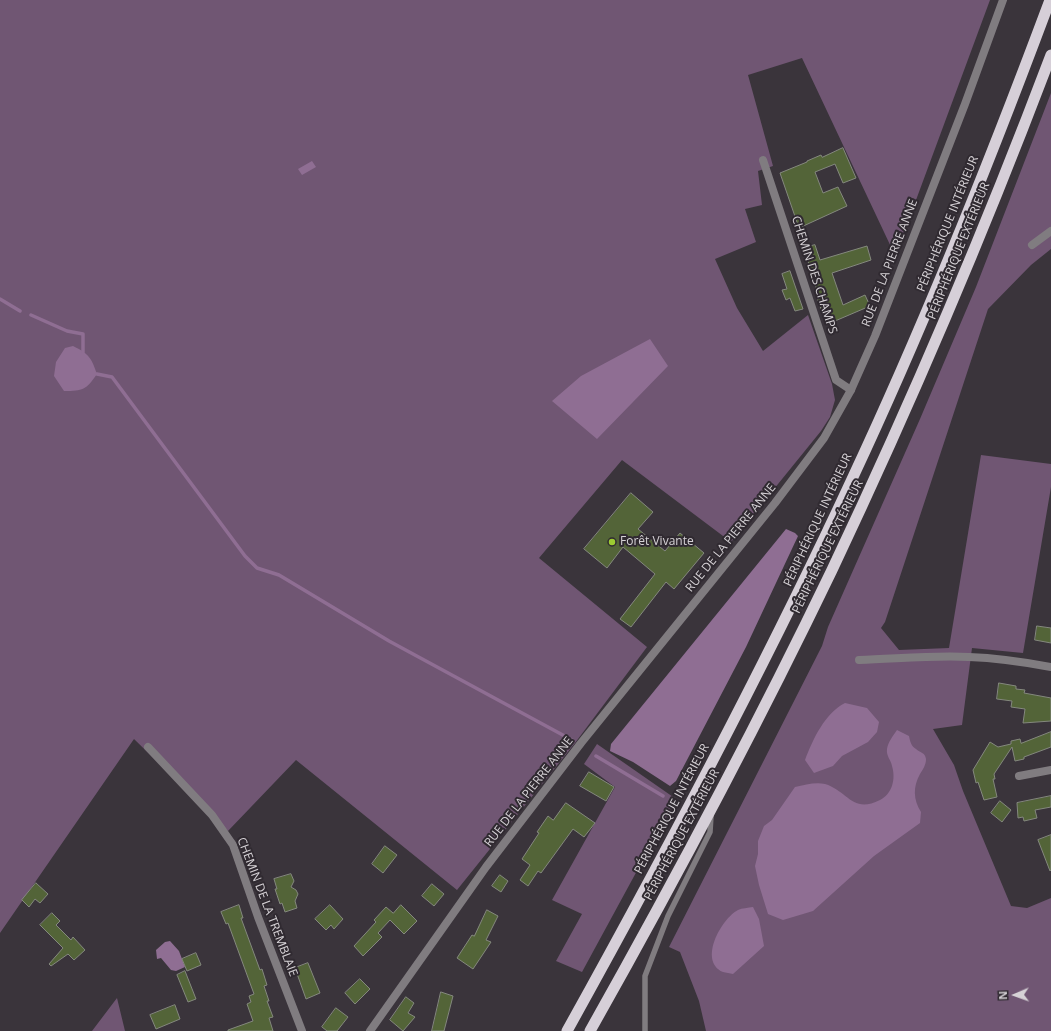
<!DOCTYPE html>
<html>
<head>
<meta charset="utf-8">
<style>
  body { margin:0 }
  #map { position:relative; width:1051px; height:1031px; overflow:hidden; background:#3a343b; font-family:"Open Sans",sans-serif }
  canvas { display:block }
  .north { position:absolute; left:995px; top:975px; width:40px; height:40px; -webkit-text-stroke:3px #302a31; paint-order:stroke; rotate:268deg; font-size:11px; font-weight:700; line-height:16px; text-align:center; color:#d6d2d6 }
  .north::after { content:''; display:block; margin:auto; width:14px; height:18px; background:#d6d2d6; clip-path:polygon(50% 0,100% 100%,50% 72%,0 100%) }
</style>
</head>
<body>
<div id="map">
<canvas width="1051" height="1031"></canvas>
<div class="north">N</div>
</div>
<script>
const g = document.querySelector('canvas').getContext('2d');
g.lineJoin = 'round';
function fill(path, color) {
  g.fillStyle = color;
  g.fill(path, 'evenodd');
}
function trace(path, color, width, dash) {
  g.strokeStyle = color;
  g.lineWidth = width;
  g.lineCap = dash ? 'butt' : 'round';
  g.setLineDash(dash || []);
  g.stroke(path);
}
function write(font, color, halo, rows, align = 'center') {
  g.font = font + ' "Open Sans",sans-serif';
  g.lineWidth = 4;
  g.setLineDash([]);
  g.textBaseline = 'middle';
  g.strokeStyle = halo;
  g.fillStyle = color;
  for (const [text, x, y, turn = 0] of rows) {
    g.save();
    g.translate(x, y);
    g.rotate((+turn || 0) * Math.PI / 180);
    g.textAlign = isNaN(turn) ? turn : align;
    if (halo) g.strokeText(text, 0, 0);
    g.fillText(text, 0, 0);
    g.restore();
  }
}
fill(new Path2D(`
  M0,0h990l-91,246 -7,3 -90,-191 -54,17 25,91 -15,5 4,34 -17,4 11,33 -41,17 22,49 26,43 45,-36 24,69 3,16 -5,17 -9,14 -90,111 -109,-82 -83,98 108,89 -72,96 -118,147 -161,-130 -68,71 -94,-92 -134,194z
  M1051,93v156l-20,16 -43,44 -103,313 -4,6 18,22 50,-2 32,-193 70,9v23l-28,166 -51,-5 -10,77 -29,4 21,36 9,26 48,115 16,2 24,-10v133h-345l-7,-30 -19,-49 -11,-5 153,-301 6,-19 92,-208 56,-132z
  M597,744l79,55 -94,173 -26,-11 26,-47 -30,-14 63,-113 -31,-23z
  M117,998l8,33h-33z`), '#705673');
fill(new Path2D(`
  M312,161l4,6 -14,8 -4,-6z
  M650,339l18,27 -71,73 -45,-38 29,-25z
  M73,346c16,8 18,11 24,28 -11,16 -14,17 -33,17l-10,-15 2,-14 9,-14z
  M786,529l9,4 3,3 -52,111 -70,134 -6,5 -37,-24 -23,-11 1,-7z
  M845,703l22,5 12,14 -2,10 -9,10 -26,14 -9,10 -19,7 -9,-13c8,-21 20,-47 40,-57z
  M897,730l12,6c1,5 2,10 7,13 4,4 9,3 10,10 0,6 -3,10 -6,15 -7,13 -7,25 1,38l-1,11 -46,33 -61,55 -30,9 -15,-6 -9,-29 -4,-19 3,-12v-13l6,-15 8,-6 23,-33c10,-2 20,-5 30,-3 23,7 27,30 55,16 12,-6 16,-21 12,-34 -1,-6 -6,-10 -5,-17 1,-7 6,-13 10,-19z
  M753,907l6,12 5,27 -31,28c-3,-1 -7,-1 -10,-2 -25,-11 -2,-53 15,-62 4,-2 10,-2 15,-3z
  M170,941l9,10 6,16 -9,4 -5,-1 -10,-12 -4,1 -1,-9 9,-8z`), '#8f6e93');
trace(new Path2D(`
  M0,299l20,12
  M31,315l36,16 16,3v18
  M97,374l15,3 133,179 12,12 22,7 110,66 183,99
  M596,756l67,40`), '#8f6e93', 3.5);
const building = new Path2D(`
  M843,148l13,30 -13,5 -8,-19 -20,8 8,21 15,-6 9,19 -48,22 -19,-55 27,-11v-1l14,-6 1,2z
  M815,245l5,15 47,-14 4,14 -39,13 11,32 22,-10 5,11 -42,18 -5,-15h-2l-6,-17 2,-1 -13,-43z
  M790,271l13,38 -8,2 -5,-13 -4,2 -4,-10 5,-1 -5,-15z
  M631,493l22,19 -15,17 27,22 15,-18 24,20 -30,36 -8,-7 -35,45 -11,-8 35,-45 -32,-27 -16,21 -23,-19z
  M1037,626l14,2v15l-16,-3z
  M999,683l17,3v3l9,1 -1,3 27,5v23l-28,2 2,-14 -14,-2 1,-6 -15,-2z
  M1051,732v15l-27,10v2l-9,2 -3,-14 -18,27 1,5h-2l4,18 -13,3 -6,-18 -2,1 -3,-13 17,-28 8,5 13,-3v-3l9,-2 1,4z
  M589,772l25,15 -8,14 -26,-15z
  M1051,796v11l-16,3 2,8 -13,3 -1,-4 -5,1 -1,-15z
  M1000,801l11,9 -9,12 -11,-9z
  M566,803l29,20 -11,14 -11,-8 -32,44 -3,-2 -10,15 -8,-6 10,-15 -8,-6 17,-26 -2,-1 11,-16 5,4z
  M1051,835v35l-1,1 -12,-31z
  M385,846l12,9 -14,18 -11,-9z
  M291,874l3,7 -3,6 5,3 2,4 -3,7 2,7 -12,4 -3,-9 -2,1 -5,-15h2l-3,-10z
  M500,875l8,6 -7,11 -9,-6z
  M36,883l12,11 -8,9 -5,-4 -6,8 -7,-7z
  M432,884l12,10 -10,12 -12,-10z
  M239,905l4,13h-2l19,52 2,-1 5,16 -3,1 5,15h-2l6,16 -4,1 4,13h-45v-1l25,-9 -6,-17 4,-2 -2,-6 5,-2 -26,-71 -2,1 -5,-12z
  M330,905l13,14 -9,10 -3,-4 -5,5 -11,-11z
  M401,905l16,16 -13,13 -14,-14 -12,13 4,4 -19,19 -9,-10 22,-24 -2,-2 12,-13 7,6z
  M487,910l11,6 -12,24 5,2 -18,27 -16,-11 15,-23 2,1z
  M52,913l8,8 -4,4 15,15 2,-3 12,13 -11,10 -6,-6 -17,12 -2,-2 14,-16 -23,-23z
  M196,953l5,12 -14,6 -5,-12z
  M308,963l12,30 -14,6 -11,-31z
  M185,971l11,28 -8,3 -11,-27z
  M360,979l10,10 -15,15 -10,-11z
  M441,992l12,4 -9,35h-12z
  M406,997l8,6 -6,10 7,4 -12,14 -13,-11z
  M175,1005l5,14 -24,10 -6,-14z
  M336,1008l12,9 -11,14h-10l-5,-4z`);
fill(building, '#536438');
trace(building, '#84887e', 1);
trace(new Path2D(`
  M645,1031v-55l23,-60 42,-84 1,-16`), '#807c80', 5.5);
trace(new Path2D(`
  M763,160l73,220 15,10
  M1032,245l19,-14
  M859,660c37,-1 74,-5 110,-3 27,1 55,5 82,10
  M148,747l64,68 21,30 25,72 44,114
  M1019,776l32,-6`), '#807c80', 8);
trace(new Path2D(`
  M370,1031l116,-164 95,-124 194,-240 49,-65 27,-48 24,-54 90,-232 38,-104`), '#807c80', 8);
trace(new Path2D(`
  M567,1031c101,-182 199,-366 286,-554 73,-156 137,-316 197,-477
  M590,1031c85,-151 167,-305 242,-461 80,-169 153,-340 219,-515`), '#d6cfd8', 11);
for (const [x, y, r, color] of [
  [612,542,4,"#9ccb32"]
]) {
  const dot = new Path2D();
  dot.arc(x, y, r, 0, 2 * Math.PI);
  g.fillStyle = color;
  g.fill(dot);
  trace(dot, '#302a31', 1.5);
}
write('12px', '#d6d2d6', '#302a31', [
  ["PÉRIPHÉRIQUE INTÉRIEUR",948,224,-68],
  ["PÉRIPHÉRIQUE EXTÉRIEUR",959,251,-68],
  ["RUE DE LA PIERRE ANNE",890,263,-69],
  ["CHEMIN DES CHAMPS",814,275,72],
  ["PÉRIPHÉRIQUE INTÉRIEUR",818,520,-65],
  ["RUE DE LA PIERRE ANNE",731,538,-51],
  ["PÉRIPHÉRIQUE EXTÉRIEUR",828,547,-64],
  ["RUE DE LA PIERRE ANNE",529,792,-52],
  ["PÉRIPHÉRIQUE INTÉRIEUR",672,809,-62],
  ["PÉRIPHÉRIQUE EXTÉRIEUR",682,835,-62],
  ["CHEMIN DE LA TREMBLAIE",267,907,69]
]);
write('12px', '#d6d2d6', '#302a31', [
  ["Forêt Vivante",620,542]
], 'left');
</script>
</body>
</html>
